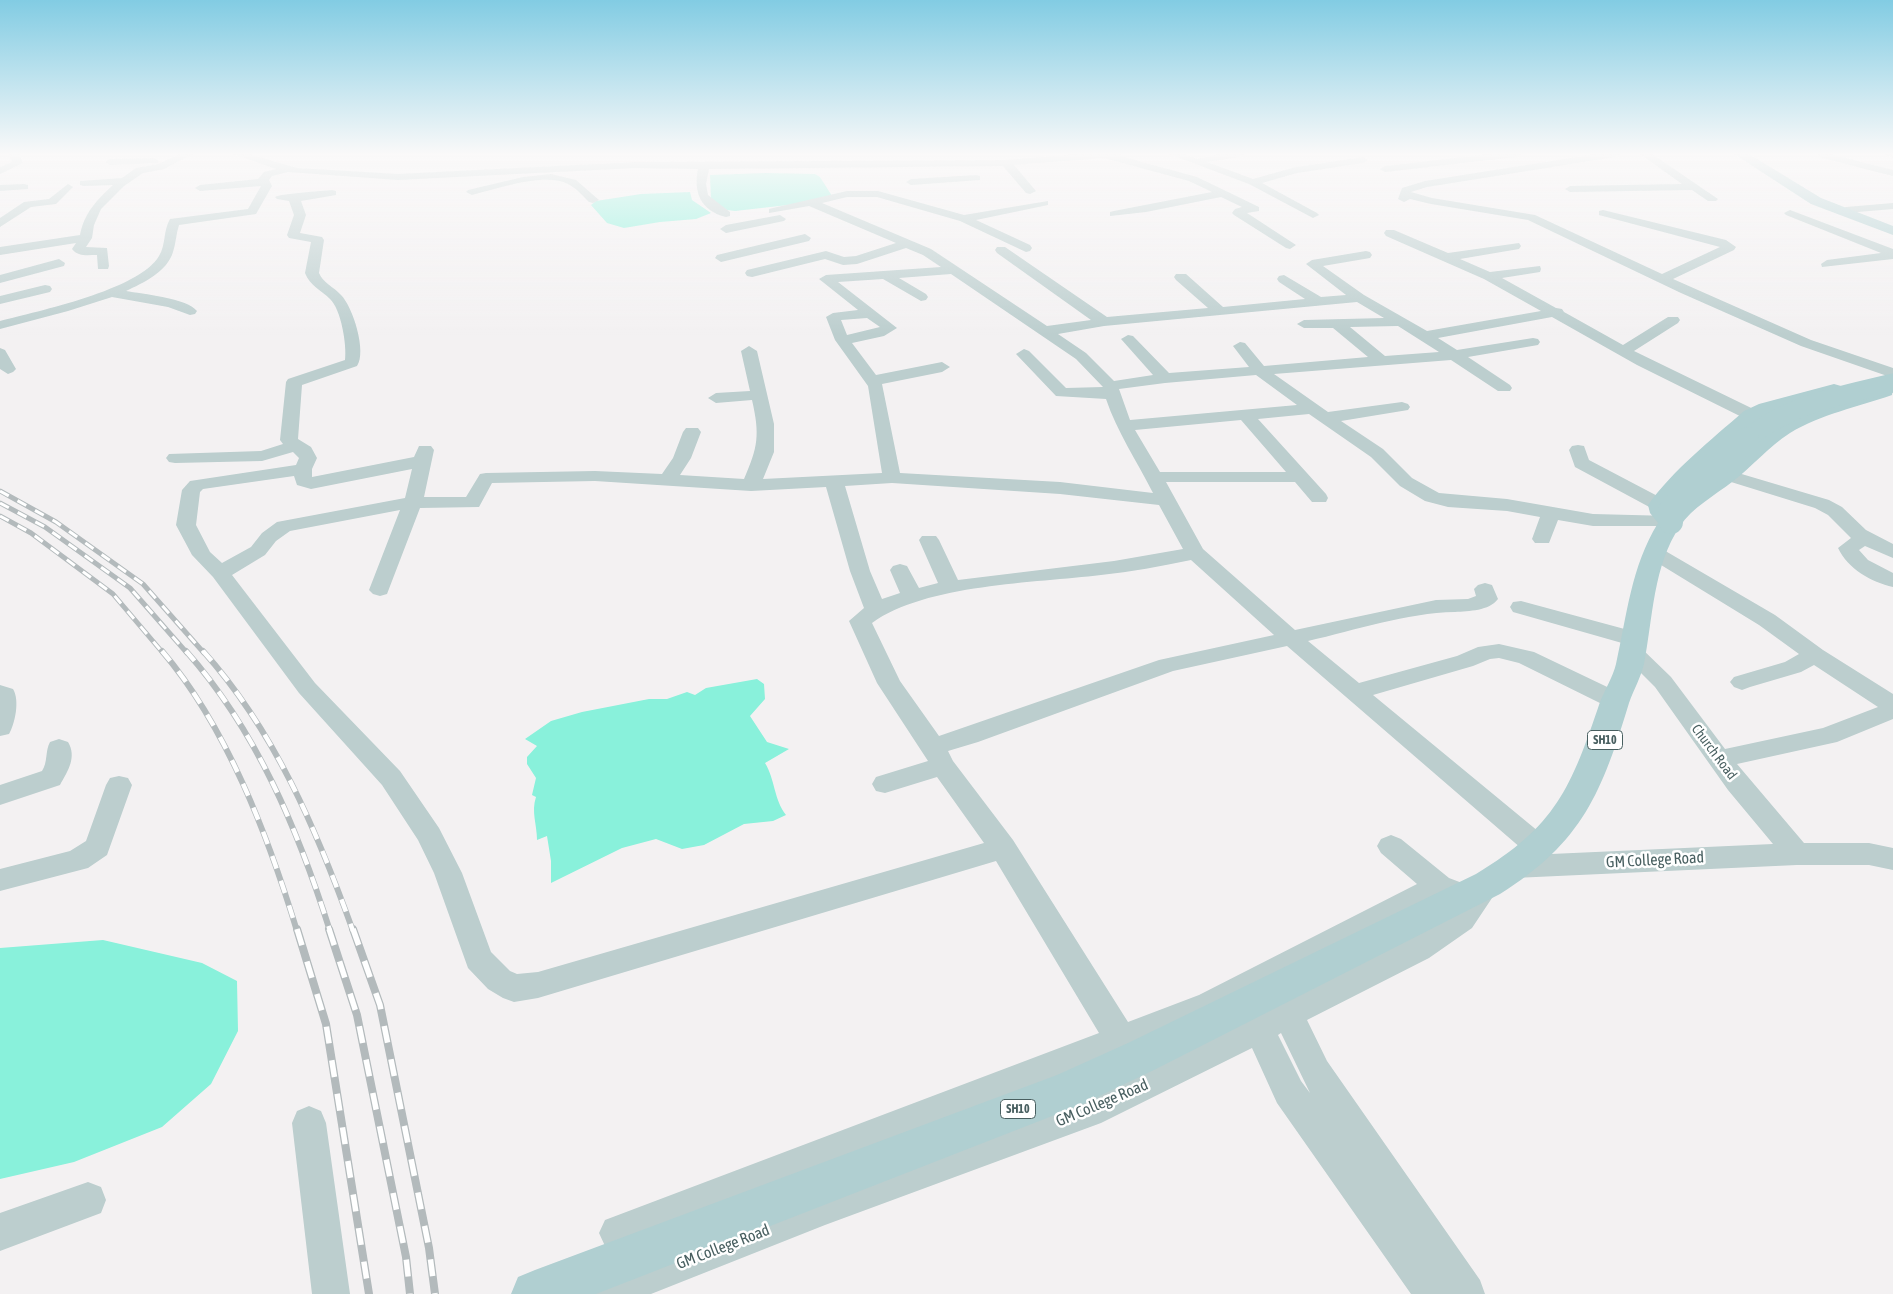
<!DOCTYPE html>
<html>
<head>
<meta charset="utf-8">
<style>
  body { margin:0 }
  canvas { display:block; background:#f3f1f2 }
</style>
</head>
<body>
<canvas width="1893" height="1294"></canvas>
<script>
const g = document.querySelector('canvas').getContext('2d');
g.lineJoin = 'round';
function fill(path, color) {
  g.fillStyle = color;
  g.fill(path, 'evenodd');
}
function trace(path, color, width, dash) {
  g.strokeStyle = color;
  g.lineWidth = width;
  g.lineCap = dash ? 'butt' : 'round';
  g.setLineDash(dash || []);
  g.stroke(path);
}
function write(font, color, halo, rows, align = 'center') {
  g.font = font + ' "Asap Condensed",sans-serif';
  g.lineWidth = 5;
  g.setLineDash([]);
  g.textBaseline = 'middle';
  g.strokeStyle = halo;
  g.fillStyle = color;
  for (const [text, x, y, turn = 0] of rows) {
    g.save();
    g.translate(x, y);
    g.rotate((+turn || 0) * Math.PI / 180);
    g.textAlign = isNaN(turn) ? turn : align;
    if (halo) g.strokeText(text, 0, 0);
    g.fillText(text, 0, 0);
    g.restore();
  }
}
fill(new Path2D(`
  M766,173l49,1 5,3 12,19 -44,9 -53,6 -8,-1 -16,-11 -1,-24z
  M690,192l2,8 19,13 -15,6 -36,3 -36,6 -17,-5 -16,-18 5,-4 45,-7z
  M757,679l7,5 1,15 -15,17 17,26 22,7 -24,14c10,16 9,37 21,52l-13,6 -29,3 -40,21 -22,4 -26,-10 -34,9 -71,35v-22l-4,-25 -10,4c0,-16 -6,-28 -1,-43l-4,-2 4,-17 -9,-14v-7l10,-11 -12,-7 26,-18 31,-9 67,-13h18l20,-7 8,3 11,-7z
  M103,940l99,23 35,18 1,50 -27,53 -49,43 -88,35 -74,17v-231z`), '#89f1db');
fill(new Path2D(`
  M9,154h10l4,9 -23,11v-7l12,-5z
  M180,154h13l-29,15 -21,4 -19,13 -23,23 -7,16 -2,13 -6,9 21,1 2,18 -1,3h-10l-1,-14c-9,0 -19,2 -25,-6l4,-6 -76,12v-8l80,-12c4,-22 17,-35 33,-50l-29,1 -4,-1v-4l42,-3 14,-10 22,-4z
  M233,154h16l48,14 101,6 237,-12 371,-2 73,-6h42l-1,2 77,21 62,30v4l-12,2 49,32 -6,4 -4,-1 -52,-33 -2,-2 3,-4 7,-2 -21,-10 -75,15 -36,4v-4l4,-1 98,-19 -23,-11 -85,-23 -90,7 22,26 -6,3 -4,-1 -23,-27 -294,3 -3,15 2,11 22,17v4l-4,1c-25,-6 -33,-25 -28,-48l-63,-1 -237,12 -110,-8 -16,4 -3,4 3,6 -16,28 -77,11c-3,9 -3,18 -6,27 -6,20 -30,31 -47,39 16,3 61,7 71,20l-2,3 -5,1 -22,-8 -56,-10 -44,14 -68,18v-8c38,-10 139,-31 159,-65 7,-11 4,-25 11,-37l78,-10 13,-23 -61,5 -5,-3 5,-3 58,-6 6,-7 12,-3z
  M1169,154h15l13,5 23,-5h24l-5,3 -32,5 46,17 43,-12 67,-10 5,3 -5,3 -66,10 -35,10 55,30 2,2 -6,3 -64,-34z
  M1490,154h31l-5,3 -131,15 -5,-3 5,-3z
  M1596,154h24l-5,3 -188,30 -16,5 21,6 103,17 127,59 58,-27 -121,-32v-4l4,-1 123,30 10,7 -2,3 -61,29 138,61 82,28v10l-92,-32 -120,-53 -153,-73 -97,-16 -21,-5 -6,3 -6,-3 4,-11 23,-7z
  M1640,154h12l66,45 -2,2h-8l-16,-11 -122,2 -5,-3 5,-3 112,-2z
  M1818,154h12l63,16v6l-75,-19z
  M1885,154h8v4z
  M154,158l5,3 -1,2 -48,2 -5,-3 5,-3z
  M551,174l25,6 23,20 -6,3 -4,-1c-6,-6 -13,-14 -21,-18 -23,-12 -72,5 -96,11l-6,-3 2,-2 55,-13z
  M976,175l4,1v4l-69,5 -5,-3 5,-3z
  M24,184l4,1v4l-28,2v-6z
  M68,184l5,3 -17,17 -25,3 -31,20v-9l24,-16 25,-3z
  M332,190l4,1v4l-35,6 5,14 -6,18 22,4 2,3 -5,33c4,10 15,14 22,22 12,12 26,57 16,71l-55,19 -4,54 13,8 6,11 -5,11v8l102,-20 5,-11h12l3,4 -10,47h42l14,-23 6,-1 109,-2 67,3 11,-16 10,-26 3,-4h12l3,4 -10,26 -11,17 64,4c14,-32 16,-44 8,-79l-36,3 -8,-5 8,-5 34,-2 -9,-40 8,-5 8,5 17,73v28l-11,27 119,-6 -14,-87 -33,-46 -9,-23 7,-4 25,-3 -39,-31 7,-4 115,-8 -18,-12 -17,-7 -49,16 -14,1 -18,-6 -73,18 -5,-1 -2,-3 2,-3 79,-19 18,6 12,-1 40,-13 -87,-37 -40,7v-4l4,-1 74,-17h31l86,24 84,-14v4l-72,15 54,25 2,3 -2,3 -4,1 -66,-31 -83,-24h-30l-25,6 109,46 116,77 44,-6 -94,-67 -2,-3 2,-3h8l102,70 101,-9 -32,-28 -2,-3 2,-3h10l37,33 82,-8 -26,-17 -2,-3 2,-3 5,-1 37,22 25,-2 -40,-31 6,-4 54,-9 4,1 2,3 -2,3 -47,8 41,29 63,36 114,-20 -57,-32 -98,-43 -2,-3 2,-3h8l54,23 71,-10 2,3 -2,3 -59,10 30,13 50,-6 1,3 -1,3 -38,6 54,30 6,1 2,3 59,33 45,-28h10l2,3 -2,3 -44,28 144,70 2,4 -2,4h-12l-129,-64 -85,-48 -114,21 19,12 76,-12 5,1 2,3 -2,3 -70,12 42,28 2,3 -2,3h-12l-47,-31 -177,14 54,38 74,-10 6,2 2,3 -2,3 -67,11 42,28 29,29 27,15 68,6 86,15 78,2 7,2 3,4 -3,4h-85l-35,-6 -9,23h-14l-3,-4 8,-22 -33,-6 -59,-4 -23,-6 -25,-15 -29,-29 -62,-43 -51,5 68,75 2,4 -2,4h-14l-17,-20h-129l37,67 92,81 141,-30 32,-1 8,-3 -2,-7 4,-4 7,-2 7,2 6,14c-9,12 -29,12 -43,13 -49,1 -99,18 -147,29l51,42 98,-27 21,-9 21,-3 35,8 90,43 4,6 -4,6 -8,2 -8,-2 -89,-44 -20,-5 -9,1 -17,7 -100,29 177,146 4,8 -3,5 222,-10 -45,-54 -73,-103 -31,-31 -3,-5 3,-5 5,-1 -116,-33 -3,-5 3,-5 8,-1 122,33 3,5 -3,5 -5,1 33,32 54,72 98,-21 55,-21 -64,-42 -13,7 -51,15 -8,3 -8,-3 -4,-5 4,-5 51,-15 14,-8 -40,-29 -111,-68 -3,-4 3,-4 7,-2 7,2 113,66 48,35 70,44v25l-56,23 -100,22 67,79h65l24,5v22l-24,-5h-72l-283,13 -10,-3 -4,-8 4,-8 25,-4 -242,-209 -114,25 -195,71 -30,9 5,10 60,79 115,182 71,-27 218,-111 -36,-31 -4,-7 4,-7 10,-4 10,4 48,39 21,8c8,-10 14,-12 26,-8l4,8 -28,42 -43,30 -122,62 20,41 153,219 5,14h-74l-134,-191 -25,-55 -151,75 -276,102 -174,69h-70l5,-14 14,-5 162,-60 60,-25 260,-93 325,-157 45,-30 4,-5 -16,-6 -219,116 -86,34 -2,2 -14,4 -501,197 -13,-6 -6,-13 6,-13 494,-187 -103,-172 -458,137 -24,4 -11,-4 -15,-9 -20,-21 -34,-95 -16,-33 -36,-55 -83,-92 -86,-116 -21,-22 -16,-30 6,-35 8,-9 106,-16 3,-7 -6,-6 -31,9 -87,2 -6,-1 -3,-4 3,-4 92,-3 22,-7 -3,-4 6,-58 2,-3 57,-19c2,-15 -4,-51 -15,-61 -9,-9 -20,-13 -25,-26l6,-31 -22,-4 -2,-3 7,-20 -5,-14 -12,-2 -2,-2c3,-3 48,-6 57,-7zM951,274l125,85 27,28 -37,1 -37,-37 -5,-2 -8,5 40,42 50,3c11,33 31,62 47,94l-93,-11 -160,-9 -18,-89 60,-12 8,-5 -8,-5 -66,13 -24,-32 32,-7 13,-8 -59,-46 45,-3 38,22 5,-1 2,-3 -2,-3 -27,-16zM1357,302l27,16 -80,2 -7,4 7,4h29l35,29 -104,9 -19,-23 -5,-1 -7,4 16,21 -80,6 -36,-37 -5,-1 -7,4 32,36 -39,6 -28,-28 -28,-19 46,-8zM867,318l13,9 -33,8 -6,-15zM1398,326l41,26 -54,4 -35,-29zM1256,375l41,30 -167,15 -11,-31 46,-6zM1241,420l45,52h-126l-25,-42zM412,469l-7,29 -128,24 -15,11 -11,14 -29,16 -12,-11 -14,-27 4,-33 3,-3 91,-13 3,9 14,4zM595,481l156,10 75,-4 24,84 14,37 -15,13 28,62 51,78 -52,16 -4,7 4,7 9,2 52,-16 47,66 -446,129 -21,2 -7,-3 -19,-19 -29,-79 -23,-45 -39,-57 -85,-88 -83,-108 33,-20 11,-14 14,-10 110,-21 -31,80 4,4 7,2 7,-2 33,-86 59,-1 13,-24zM892,483l168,11 99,11 24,44 -69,12 -156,19 -19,-40 -3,-4h-14l-3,4 19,43 -19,5 -12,-22 -7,-2 -7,2 -3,4 10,23 -18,6 -12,-28 -25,-85zM1191,560l83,75 -115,25 -220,76 -39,-55 -28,-58c54,-39 163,-40 229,-48 30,-3 60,-9 90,-15zM1281,1033l29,60 -9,-12 -23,-46z
  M1893,203v6l-47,4 -6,-3 6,-3z
  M1790,210l103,39v10l-71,8 -1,-3 6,-4 54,-7 -95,-38 -2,-2z
  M780,215l6,4 -2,2 -58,12 -6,-4 6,-4z
  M805,234l6,4 -2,3 -88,21 -6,-4 2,-3z
  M59,259l6,4 -1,3 -64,17v-8z
  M45,285l5,1 2,3 -2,3 -50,12v-8z
  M0,348l5,2 11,19 -3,3 -5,2 -8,-5z
  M1578,445l6,1 5,14 78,41 2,4 -2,4h-14l-78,-42 -6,-17 3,-4z
  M1708,464l121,36 13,7 24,23 27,14v14l-28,-12 -6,4 9,10 25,13v14c-22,-5 -45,-18 -55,-39l13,-10 -23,-23 -13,-7 -113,-35 -3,-4 3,-4z
  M0,685l13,4c7,11 2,35 -4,45l-9,2z
  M59,739l9,3c9,15 0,29 -8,43l-60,20v-20l42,-14c6,-9 3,-20 8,-29z
  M119,776l9,2 4,7 -25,70 -19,13 -88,23v-22l70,-18 16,-10 20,-56 4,-7z
  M309,1106l12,5 5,12 24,171h-38l-20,-171 5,-12z
  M88,1182l13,5 5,13 -5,13 -101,38v-38z`), '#bccece');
fill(new Path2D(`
  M1734,154h15l72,44 72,28v9l-82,-31z
  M1834,384l7,2 3,4 -3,4 -68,18 -15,7 -73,70 -13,16 110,-84 35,-15 61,-19 7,-2 8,3 -1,7c-34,12 -71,19 -102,38 -22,14 -38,34 -58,49 -17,13 -40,26 -52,44 -27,40 -27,92 -36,138 -3,13 -10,25 -15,39 -27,89 -46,139 -129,191l-344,175 -73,35 -487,190h-85l7,-17 17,-7 522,-195 71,-32 348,-169c80,-48 95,-86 124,-172 5,-13 13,-25 16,-38 11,-49 15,-97 42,-141l-8,-10 -2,-8c26,-36 63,-65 96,-94l15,-7z`), '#b0cfd1');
const railFar2 = new Path2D(`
  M0,491l56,31 87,62 61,69
  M0,503l45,24 85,61 57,65
  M0,516l31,17 82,61 50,59`);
const railFar1 = new Path2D(`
  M162,651c65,76 106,185 135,280
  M186,651c71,80 112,179 144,280
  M203,651c72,80 114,180 150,280`);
const rail = new Path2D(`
  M297,929l29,95 43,270
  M329,929l28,86 49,242 4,37
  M353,929l27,76 49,243 6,46`);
trace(railFar2, '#b3babc', 5);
trace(railFar1, '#b3babc', 6);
trace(rail, '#b3babc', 8);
trace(railFar2, '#fff', 3, [10]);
trace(railFar1, '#fff', 4.5, [13]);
trace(rail, '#fff', 5.5, [17]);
trace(new Path2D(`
  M1746,440c41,-36 95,-44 147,-57`), '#b0cfd1', 19);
trace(new Path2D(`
  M1671,522l-1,-11 12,-14 65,-58`), '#b0cfd1', 24);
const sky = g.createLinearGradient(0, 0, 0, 335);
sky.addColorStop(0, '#82cce3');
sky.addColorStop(0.46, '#faf9f9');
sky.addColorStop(1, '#faf9f900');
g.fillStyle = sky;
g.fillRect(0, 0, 1893, 335);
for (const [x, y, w] of [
  [1605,740,35],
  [1018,1109,35]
]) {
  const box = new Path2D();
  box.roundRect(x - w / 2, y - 9.5, w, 19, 4);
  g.fillStyle = '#fff';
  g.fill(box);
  trace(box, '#485f60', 1);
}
write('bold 12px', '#485f60', null, [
  ["SH10",1605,740],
  ["SH10",1018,1109]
]);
write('14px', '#485f60', '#fff', [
  ["Church Road",1714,752,53]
]);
write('16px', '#485f60', '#fff', [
  ["GM College Road",1655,860,-3],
  ["GM College Road",1102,1103,-23],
  ["GM College Road",723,1247,-21]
]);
</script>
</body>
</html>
